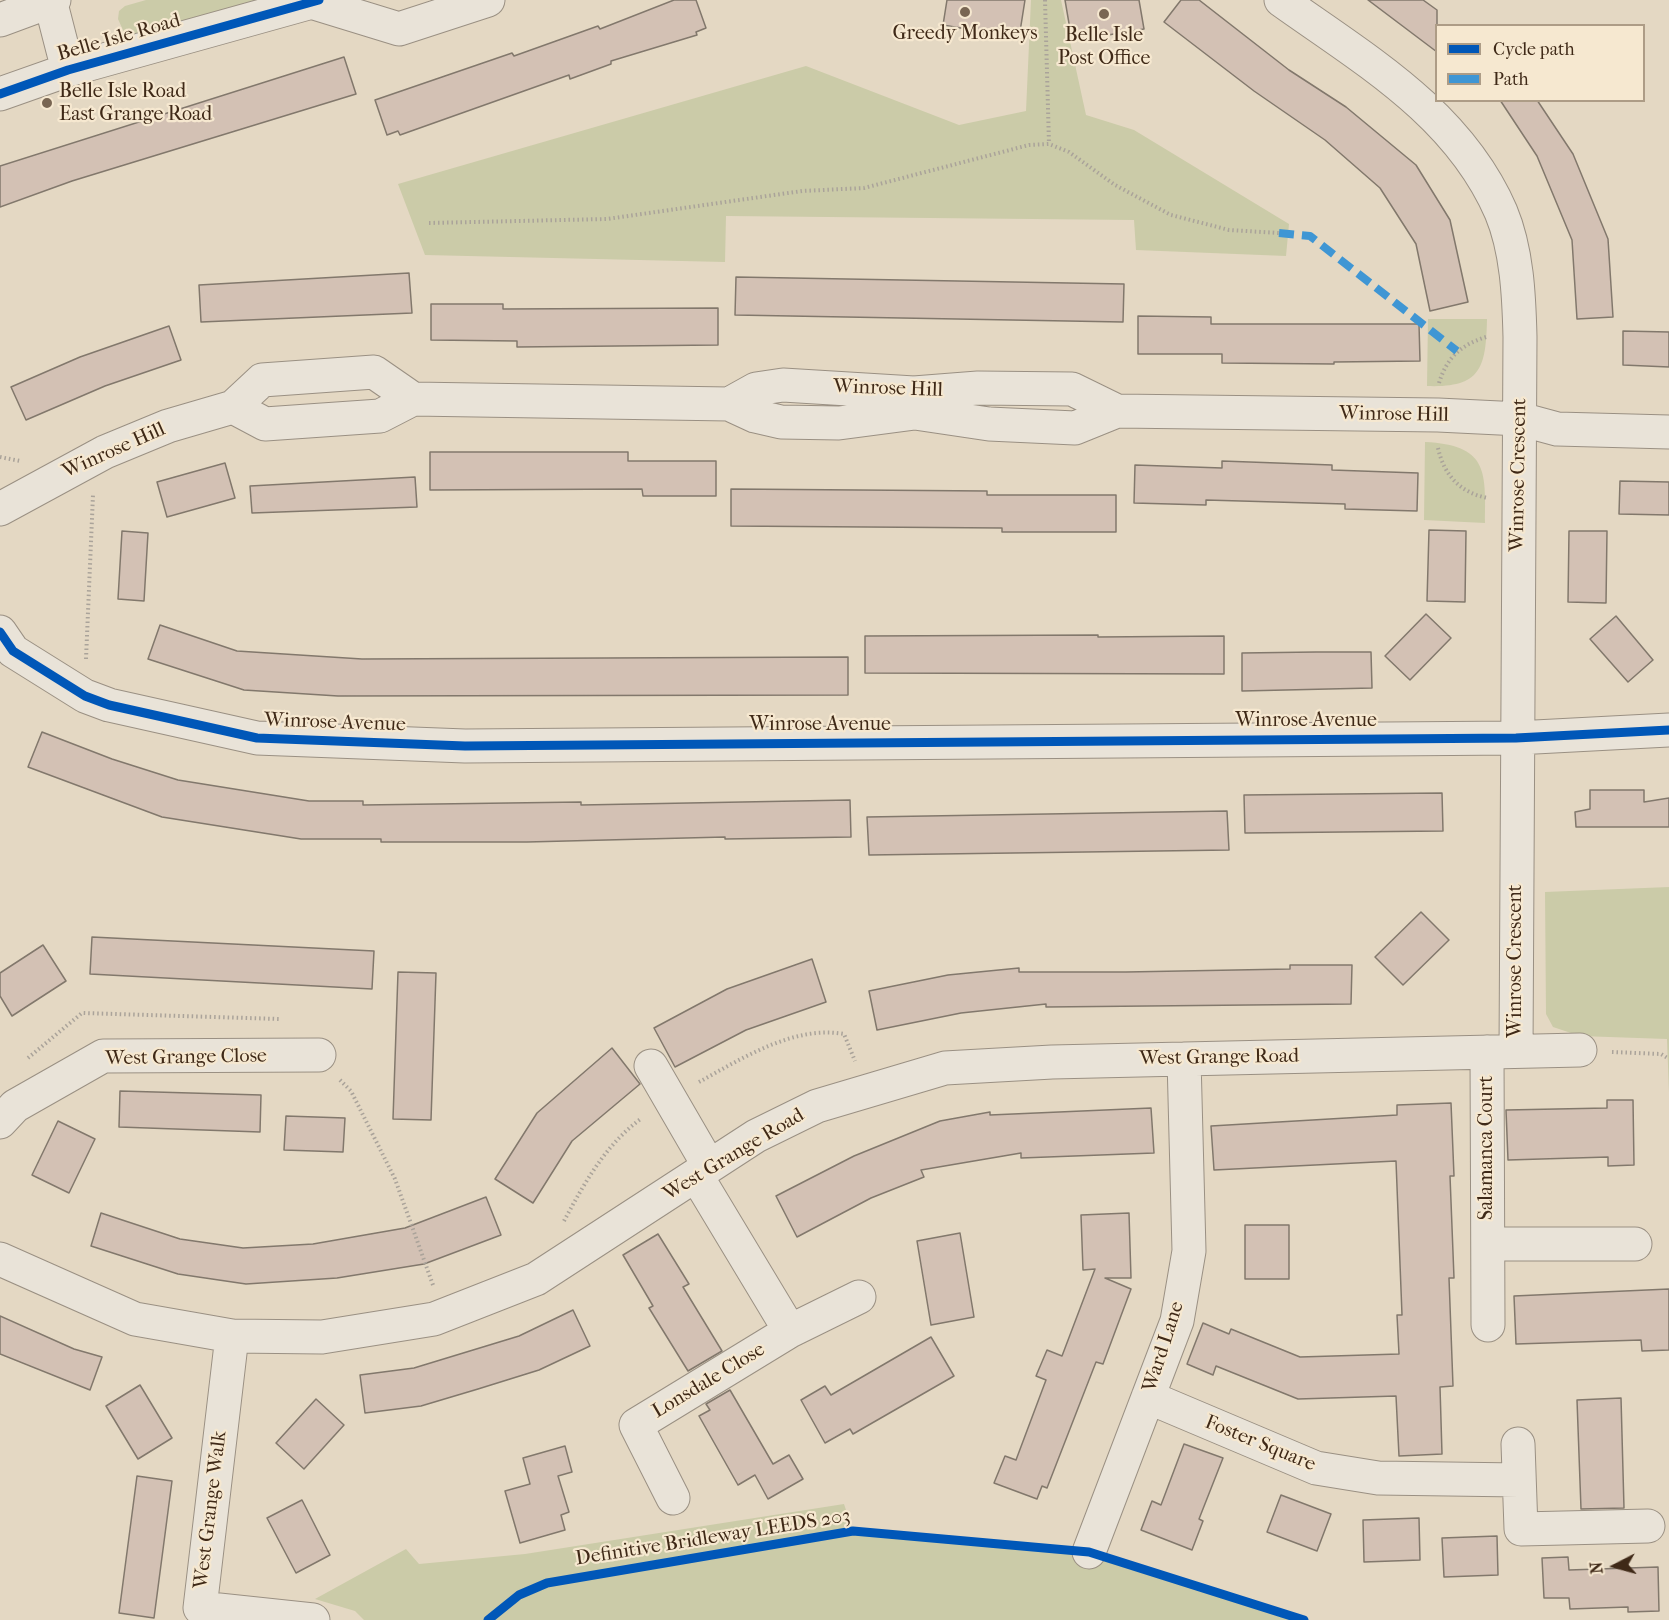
<!DOCTYPE html>
<html>
<head>
<meta charset="utf-8">
<style>
  body { margin:0 }
  #map { position:relative; width:1669px; height:1620px; overflow:hidden; background:#e4d8c3; font-family:"IM FELL French Canon",serif }
  canvas { display:block }
  .legend { position:absolute; left:1435px; top:24px; width:210px; height:78px; box-sizing:border-box; background:#f6e8d0; border:2px solid #ad9c86; margin:0; padding:8px 10px; list-style:none; font-size:18px; color:#3f2917 }
  .legend li { display:flex; align-items:center; gap:12px; height:30px }
  .legend b { width:30px; border:2px solid #ad9c86 }
  .north { position:absolute; left:1585px; top:1536px; width:60px; height:60px; -webkit-text-stroke:4px #f6e8d0; paint-order:stroke; rotate:264deg; font-size:16px; font-weight:700; line-height:24px; text-align:center; color:#3f2917 }
  .north::after { content:''; display:block; margin:auto; width:21px; height:27px; background:#3f2917; clip-path:polygon(50% 0,100% 100%,50% 72%,0 100%) }
</style>
</head>
<body>
<div id="map">
<canvas width="1669" height="1620"></canvas>
<ul class="legend">
<li><b style="height:8px;background:#0057b8"></b>Cycle path</li>
<li><b style="height:8px;background:#3f96d4"></b>Path</li>
</ul>
<div class="north">N</div>
</div>
<script>
const g = document.querySelector('canvas').getContext('2d');
g.lineJoin = 'round';
function fill(path, color) {
  g.fillStyle = color;
  g.fill(path, 'evenodd');
}
function trace(path, color, width, dash) {
  g.strokeStyle = color;
  g.lineWidth = width;
  g.lineCap = dash ? 'butt' : 'round';
  g.setLineDash(dash || []);
  g.stroke(path);
}
function write(font, color, halo, rows, align = 'center') {
  g.font = font + ' "IM FELL French Canon",serif';
  g.lineWidth = 4.5;
  g.setLineDash([]);
  g.textBaseline = 'middle';
  g.strokeStyle = halo;
  g.fillStyle = color;
  for (const [text, x, y, turn = 0] of rows) {
    g.save();
    g.translate(x, y);
    g.rotate((+turn || 0) * Math.PI / 180);
    g.textAlign = isNaN(turn) ? turn : align;
    if (halo) g.strokeText(text, 0, 0);
    g.fillText(text, 0, 0);
    g.restore();
  }
}
fill(new Path2D(`
  M146,0h118l-137,39 -9,-20 1,-8 6,-5z
  M1031,0h30l25,115 48,15 155,94 -3,32 -150,-6 -2,-30 -408,-4 -1,46 -300,-7 -27,-71 408,-118 153,59 67,-14z
  M1428,319h59c-1,49 -6,69 -60,67z
  M1425,442c62,3 61,28 60,81l-61,-3z
  M1669,887v205l-2,-53 -87,-3 -27,-9 -7,-13 -1,-122z
  M844,1504l9,27 236,21 215,68h-940l-9,-9 -40,-12 91,-50 13,15 106,-10z`), '#cbcba8');
const building = new Path2D(`
  M674,0h22l10,28 -10,4 1,3 -86,26v3l-41,15 -1,-4 -169,60 -2,-4 -11,4 -12,-35 137,-47 2,3 84,-30 2,3z
  M947,0h78l-6,38 -76,-13z
  M1065,0h74l5,29 -72,12z
  M1181,0h18l90,70 57,37 70,58 34,55 18,82 -38,9 -14,-67 -36,-56 -55,-48 -71,-49 -90,-69z
  M1368,0h55l14,10v42z
  M344,57l12,37 -284,87 -72,26v-41z
  M1500,100h37l36,54 35,85 5,78 -36,2 -5,-79 -35,-84z
  M409,273l3,40 -211,9 -2,-37z
  M736,277l388,7 -1,38 -388,-7z
  M431,304h72v5l215,-1v37l-201,2v-6l-86,-1z
  M1138,316l73,1v7h208l1,37 -86,1v2l-112,-1v-9h-84z
  M169,326l12,34 -76,26 -79,34 -15,-33 69,-30z
  M1623,331l46,1v35l-46,-2z
  M430,452h198v9h88v35h-73l-1,-7 -212,1z
  M1222,461l110,4v5l86,3 -1,38 -72,-2v-5l-139,-4v5l-72,-2 1,-38 87,3z
  M225,463l10,35 -68,19 -10,-35z
  M415,477l2,30 -165,6 -2,-27z
  M1620,481l49,1v33l-50,-1z
  M731,489l256,2v4h129v37h-114v-4l-271,-2z
  M1429,530l37,1 -1,71 -38,-1z
  M122,531l26,2 -4,68 -26,-2z
  M1569,531h38l-1,72 -38,-1z
  M1426,614l25,24 -41,42 -25,-24z
  M1616,616l37,44 -25,22 -38,-43z
  M160,625l77,26 125,8 486,-2v38l-510,1 -94,-6 -96,-31z
  M1098,635v2l126,-1v38l-359,-1v-37z
  M1316,652h55l1,36 -130,3v-38z
  M42,732l70,27 66,21 131,21h54v4l218,-3v3l269,-5 1,37 -126,2v-2l-198,5h-146v-3h-80l-139,-22 -134,-50z
  M1590,790h54v12l25,-4v29h-93l-1,-15 15,-3z
  M1442,793l1,38 -198,2 -1,-38z
  M1227,811l2,39 -360,5 -2,-38z
  M1421,912l28,28 -46,45 -28,-28z
  M92,937l282,14 -2,38 -282,-15z
  M43,945l23,36 -54,35 -12,-20v-23z
  M812,959l14,43 -80,28 -71,37 -21,-39 73,-39z
  M1290,965h62l-1,39 -305,3v-3l-85,9 -84,17 -8,-39 79,-16 71,-7v4h107l164,-3z
  M398,972l38,1 -5,147 -38,-1z
  M612,1048l28,36 -68,57 -39,62 -38,-24 42,-66z
  M120,1091l141,4 -1,37 -141,-5z
  M1607,1100h26l1,65 -26,1v-9l-100,3 -2,-50 101,-2z
  M1451,1103l3,73h-4l4,102h-5l4,108 -13,1 2,67 -43,2 -3,-60 -98,3 -82,-33 -3,9 -26,-11 16,-41 26,11 2,-5 69,28 99,-3 -2,-39h5l-6,-154 -182,9 -3,-44 186,-11v-10z
  M1151,1108l3,45 -133,5v-5l-100,17 3,7 -53,21 -74,39 -21,-41 78,-40 86,-35 50,-9v3z
  M286,1116l59,2 -2,34 -59,-2z
  M58,1121l37,18 -26,54 -37,-18z
  M486,1197l15,38 -77,29 -87,14 -91,6 -68,-10 -87,-28 10,-33 79,26 63,9 70,-4 92,-16z
  M1129,1213l2,65h-26l26,11 -28,75 -7,-2 -49,126 -5,-2 -5,13 -43,-16 11,-27 11,4 30,-80 -10,-4 11,-26 15,6 33,-87 -12,1 -2,-55z
  M1245,1225h44v54h-44z
  M960,1233l14,84 -43,8 -14,-84z
  M658,1234l31,50 -6,3 39,64 -34,20 -39,-63 4,-2 -30,-51z
  M1669,1289v61l-27,1 -1,-11 -125,4 -2,-48z
  M573,1310l17,36 -51,24 -61,19 -57,17 -56,7 -5,-38 54,-7 105,-32z
  M0,1316l74,33 28,8 -12,33 -90,-36z
  M931,1337l23,39 -101,58 -3,-5 -25,14 -24,-43 24,-14 6,9z
  M140,1385l32,53 -34,21 -32,-53z
  M730,1390l43,74 16,-9 14,24 -35,20 -13,-24 -17,10 -39,-69 11,-6 -4,-6z
  M1621,1398l3,110 -43,1 -4,-109z
  M316,1399l28,26 -40,44 -28,-26z
  M1184,1444l39,14 -24,61 4,2 -11,29 -51,-20 11,-29 9,4z
  M565,1446l7,26 -14,4 11,36 -8,3 4,15 -45,13 -15,-52 25,-7 -7,-26z
  M137,1476l35,5 -18,137 -35,-5z
  M1281,1495l50,19 -14,37 -50,-19z
  M302,1500l28,55 -34,18 -29,-55z
  M1419,1518l1,42 -56,2 -1,-42z
  M1497,1536l1,39 -54,2 -2,-39z
  M1568,1557l1,13 89,-3 1,44 -31,1v-5l-58,2 -1,-11h-25l-2,-40z`);
fill(building, '#d3c1b4');
trace(building, '#82786c', 1.5);
const minor = new Path2D(`
  M50,0l18,70
  M1281,0c84,60 177,113 220,212 16,38 18,84 19,125l-4,714
  M311,2l88,27 89,-29
  M0,20l54,-20
  M0,94l68,-24 251,-70
  M729,404l27,-15 27,-4 131,8 64,-5 94,1 45,22
  M233,407l32,17 115,-8 33,-17 316,5 26,12 26,6 58,1 76,-10 74,11 86,4 42,-17 321,4 82,4 37,10 112,3
  M0,509l105,-57 63,-26 65,-19 29,-27 112,-8 39,27
  M0,632l13,19 72,45 24,9 148,33 208,8 1051,-8 153,-8
  M1487,1052l1,273
  M651,1066l58,100
  M0,1122l15,-16 88,-50 216,-1
  M1488,1244h147
  M0,1259l135,60 97,17 90,1 112,-18 102,-40 220,-143 61,-30 128,-38 107,-6 528,-12
  M790,1331l69,-34
  M232,1336l-32,272 113,12
  M1148,1397l168,71 62,10 141,2
  M1518,1444l3,85 127,-3
  M673,1498l-37,-73 154,-94 -94,-156
  M1089,1552l88,-231 12,-70 -5,-192`);
trace(minor, '#9a9083', 35);
trace(new Path2D(`
  M1045,0l4,144
  M429,223l178,-4 195,-28 62,-3 165,-43 20,-1 20,8 46,33 56,30 58,15 50,3
  M1439,383c8,-26 22,-38 47,-46
  M1438,448c6,27 22,45 50,50
  M0,457l20,4
  M86,659l7,-164
  M1612,1052l49,2 8,5
  M28,1058l54,-45 198,6
  M340,1080l11,11 44,88 38,106
  M699,1082c42,-23 95,-57 145,-48l11,27
  M564,1221c21,-39 42,-77 78,-103`), '#aaa39a', 4, [1.5, 3]);
trace(minor, '#e9e3d8', 33);
trace(new Path2D(`
  M1279,233l31,3 147,115`), '#3f96d4', 8, [15, 8]);
trace(new Path2D(`
  M0,94l68,-24 251,-70
  M0,632l13,19 72,45 24,9 148,33 208,8 1051,-8 153,-8
  M488,1620l31,-25 28,-12 306,-52 236,21 215,68`), '#0057b8', 9);
for (const [x, y, r, color] of [
  [965,12,6,"#796653"],
  [1104,14,6,"#796653"],
  [47,103,6,"#796653"]
]) {
  const dot = new Path2D();
  dot.arc(x, y, r, 0, 2 * Math.PI);
  g.fillStyle = color;
  g.fill(dot);
  trace(dot, '#f6e8d0', 2);
}
write('20px', '#3f2917', '#f6e8d0', [
  ["Greedy Monkeys",965,34],
  ["Belle Isle",1104,36],
  ["Post Office",1104,59],
  ["Belle Isle Road",59,92,"left"],
  ["East Grange Road",59,115,"left"]
]);
write('20px', '#3f2917', '#f6e8d0', [
  ["Belle Isle Road",119,38,-16],
  ["Winrose Hill",888,389,2],
  ["Winrose Hill",1394,415,1],
  ["Winrose Hill",114,451,-24],
  ["Winrose Crescent",1519,475,-89],
  ["Winrose Avenue",1306,721],
  ["Winrose Avenue",335,723,2],
  ["Winrose Avenue",820,725],
  ["Winrose Crescent",1516,961,-90],
  ["West Grange Close",186,1058,-1],
  ["West Grange Road",1219,1058,-1],
  ["Salamanca Court",1487,1148,-90],
  ["West Grange Road",734,1155,-31],
  ["Ward Lane",1164,1347,-72],
  ["Lonsdale Close",709,1381,-31],
  ["Foster Square",1260,1444,22],
  ["West Grange Walk",211,1510,-83],
  ["Definitive Bridleway LEEDS 203",713,1538,-9]
]);
</script>
</body>
</html>
